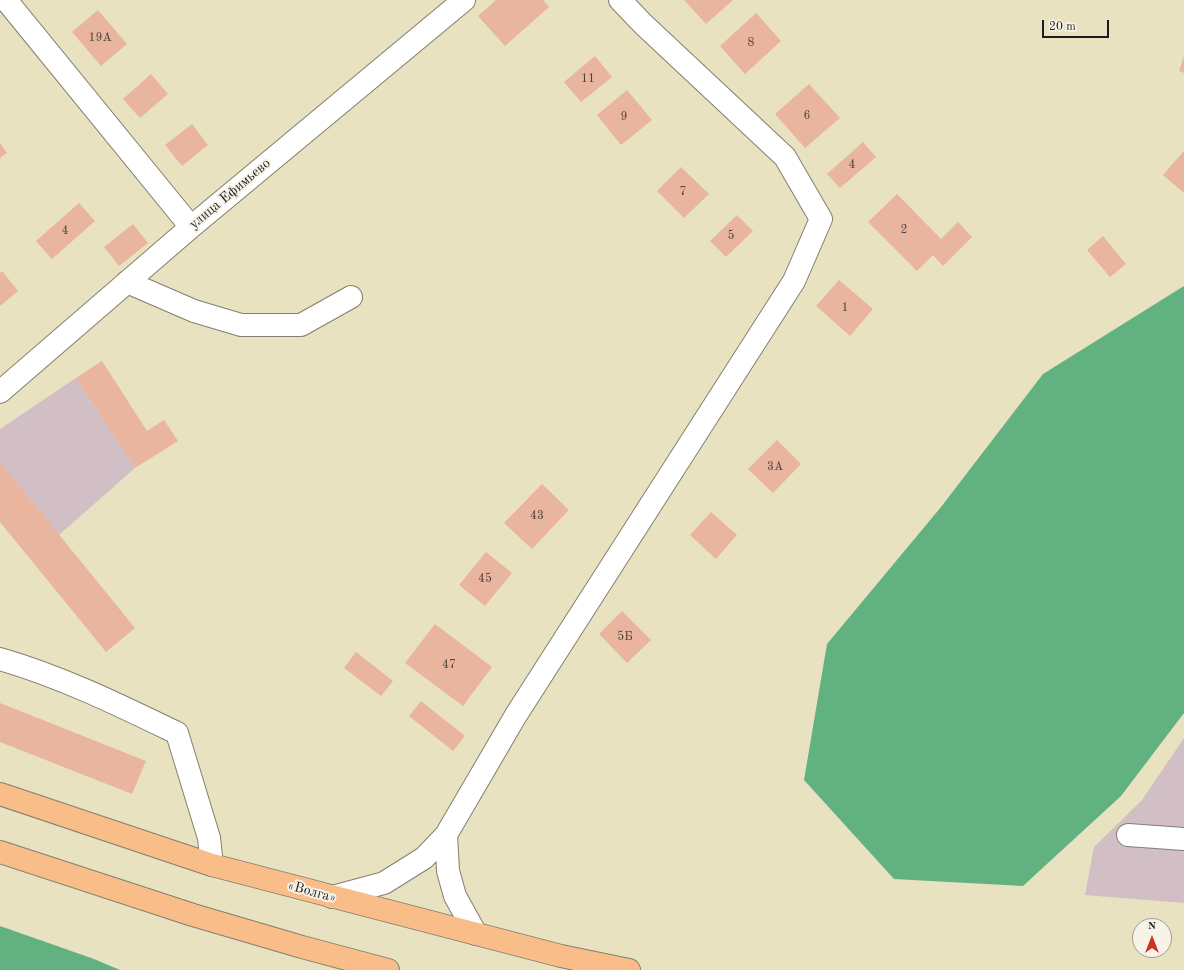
<!DOCTYPE html>
<html>
<head>
<meta charset="utf-8">
<style>
  body { margin:0 }
  #map { position:relative; width:1184px; height:970px; overflow:hidden; background:#e8e2c0; font-family:"Old Standard TT",serif }
  canvas { display:block }
  .north { position:absolute; left:1132px; top:918px; width:40px; height:40px; box-sizing:border-box; background:#f7f3e8; border:1px solid #9f9d96; border-radius:50%; rotate:0deg; font-size:11px; font-weight:700; line-height:16px; text-align:center; color:#1c1c1c }
  .north::after { content:''; display:block; margin:auto; width:14px; height:18px; background:#c8321e; clip-path:polygon(50% 0,100% 100%,50% 72%,0 100%) }
  .scale { position:absolute; left:1042px; top:20px; width:67px; height:18px; box-sizing:border-box; border:2px solid #1c1c1c; border-top:0; padding-left:5px; font-size:12px; line-height:14px; white-space:nowrap; color:#1c1c1c; -webkit-text-stroke:3px #f7f3e8; paint-order:stroke }
</style>
</head>
<body>
<div id="map">
<canvas width="1184" height="970"></canvas>
<div class="north">N</div>
<div class="scale">20 m</div>
</div>
<script>
const g = document.querySelector('canvas').getContext('2d');
g.lineJoin = 'round';
function fill(path, color) {
  g.fillStyle = color;
  g.fill(path, 'evenodd');
}
function trace(path, color, width, dash) {
  g.strokeStyle = color;
  g.lineWidth = width;
  g.lineCap = dash ? 'butt' : 'round';
  g.setLineDash(dash || []);
  g.stroke(path);
}
function write(font, color, halo, rows, align = 'center') {
  g.font = font + ' "Old Standard TT",serif';
  g.lineWidth = 4;
  g.setLineDash([]);
  g.textBaseline = 'middle';
  g.strokeStyle = halo;
  g.fillStyle = color;
  for (const [text, x, y, turn = 0] of rows) {
    g.save();
    g.translate(x, y);
    g.rotate((+turn || 0) * Math.PI / 180);
    g.textAlign = isNaN(turn) ? turn : align;
    if (halo) g.strokeText(text, 0, 0);
    g.fillText(text, 0, 0);
    g.restore();
  }
}
fill(new Path2D(`
  M76,378l59,90 -76,67 -59,-73v-33z
  M1184,738v165l-99,-8 9,-48 48,-47z`), '#d2bec5');
fill(new Path2D(`
  M1184,286v427l-63,83 -98,90 -129,-7 -90,-99 23,-136 114,-137 102,-133z
  M0,926l94,33 26,11h-120z`), '#61b280');
fill(new Path2D(`
  M496,0h47l6,7 -44,39 -27,-30z
  M684,0h49l-27,24z
  M98,10l29,34 -26,22 -29,-34z
  M756,13l25,28 -36,33 -25,-28z
  M595,56l17,21 -31,25 -17,-20z
  M1184,56v17l-5,-2z
  M151,74l17,20 -28,24 -17,-19z
  M809,84l31,34 -35,30 -30,-34z
  M627,90l25,30 -31,25 -24,-30z
  M192,124l16,21 -26,21 -17,-21z
  M863,142l13,15 -36,31 -13,-14z
  M0,143l7,10 -7,5z
  M1184,151v42l-21,-18z
  M681,167l28,27 -25,24 -27,-27z
  M897,194l44,45 17,-17 14,15 -29,29 -10,-11 -16,16 -49,-49z
  M79,203l16,18 -43,38 -16,-18z
  M737,215l16,16 -27,26 -16,-16z
  M133,224l15,19 -29,23 -15,-19z
  M1103,236l23,28 -16,13 -23,-27z
  M2,271l16,20 -18,15v-33z
  M839,280l34,29 -23,27 -34,-30z
  M102,361l45,70 17,-11 14,21 -43,27 -59,-90z
  M777,440l24,24 -28,29 -25,-24z
  M0,462l135,166 -29,24 -106,-130z
  M542,484l27,26 -37,39 -28,-26z
  M711,512l26,23 -21,24 -26,-24z
  M486,552l26,21 -27,33 -26,-21z
  M622,611l29,29 -24,23 -28,-29z
  M435,624l57,43 -29,39 -58,-43z
  M356,652l37,29 -12,15 -37,-28z
  M421,701l44,35 -12,15 -44,-35z
  M0,703l146,58 -14,33 -132,-52z`), '#e9b59e');
const minor = new Path2D(`
  M6,0l185,227
  M127,282l67,29 47,14h60l50,-28
  M0,392l191,-165 273,-227
  M0,659c62,18 119,46 177,74l32,105 3,27
  M446,835l2,36 7,25 21,38
  M1128,835l56,4
  M332,897l52,-14 40,-25 22,-23 70,-120 278,-434 27,-62 -36,-62 -142,-133 -23,-24`);
const highway = new Path2D(`
  M0,794l212,71 349,91 68,14
  M0,852l193,63 109,32 86,23`);
trace(minor, '#827f6e', 24);
trace(highway, '#827f6e', 24);
trace(minor, '#fff', 22);
trace(highway, '#f8bd89', 22);
write('12px', '#4f423c', null, [
  ["19А",100,38],
  ["8",751,43],
  ["11",588,79],
  ["6",807,116],
  ["9",624,117],
  ["4",852,165],
  ["7",683,192],
  ["2",904,230],
  ["4",65,231],
  ["5",731,236],
  ["1",845,308],
  ["3А",775,467],
  ["43",537,516],
  ["45",485,579],
  ["5Б",625,637],
  ["47",449,665]
]);
write('14px', '#1c1c1c', '#f7f3e8', [
  ["улица Ефимьево",230,194,-40],
  ["«Волга»",312,892,15]
]);
</script>
</body>
</html>
